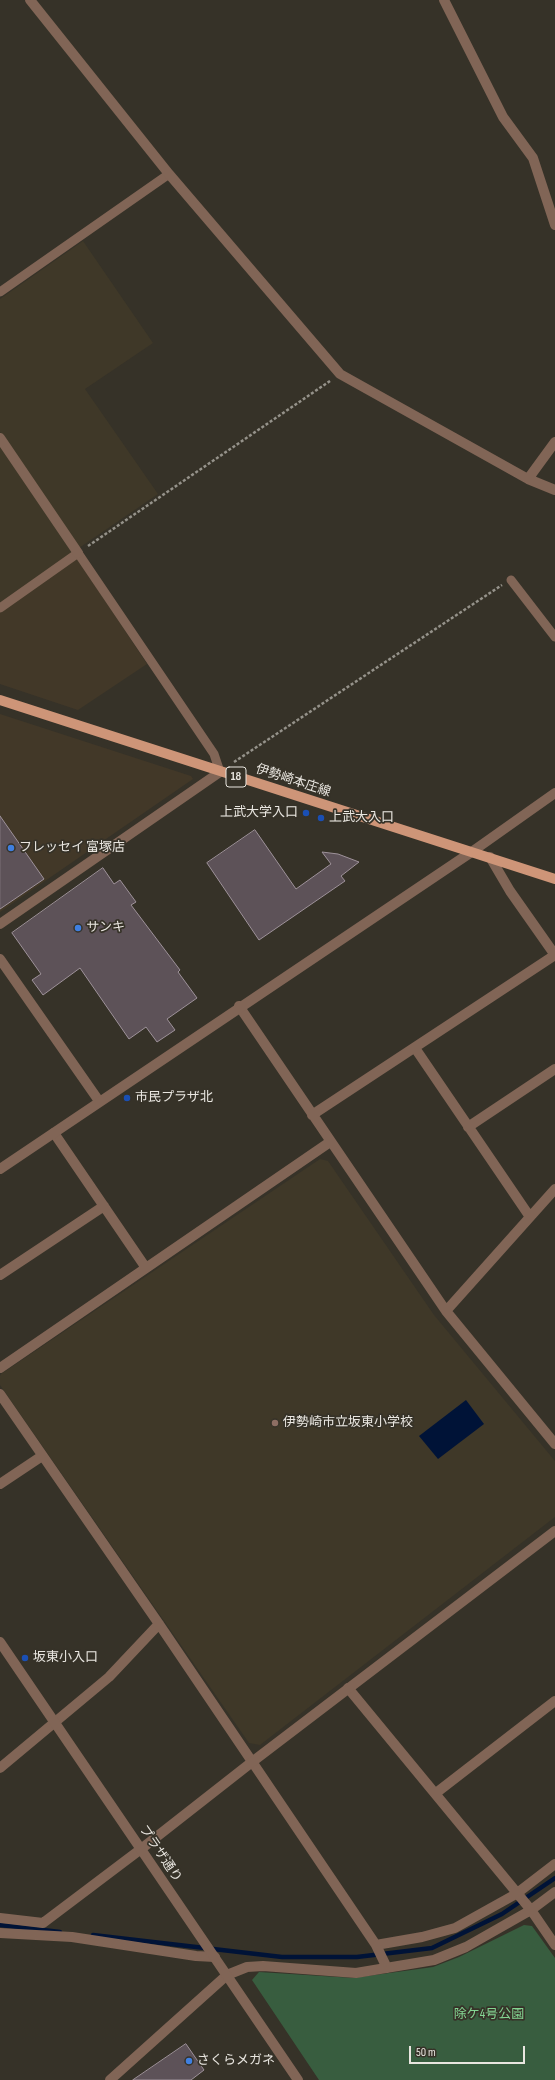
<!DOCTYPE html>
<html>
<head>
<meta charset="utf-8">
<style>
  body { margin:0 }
  #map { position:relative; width:555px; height:2080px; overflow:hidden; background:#363228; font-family:"Sofia Sans Condensed",sans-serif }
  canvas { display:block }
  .scale { position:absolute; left:409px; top:2046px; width:116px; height:18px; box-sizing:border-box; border:2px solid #e9e6e0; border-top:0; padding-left:5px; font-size:12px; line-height:14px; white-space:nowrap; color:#e9e6e0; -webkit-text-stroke:3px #363228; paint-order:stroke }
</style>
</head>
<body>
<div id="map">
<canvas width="555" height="2080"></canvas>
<div class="scale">50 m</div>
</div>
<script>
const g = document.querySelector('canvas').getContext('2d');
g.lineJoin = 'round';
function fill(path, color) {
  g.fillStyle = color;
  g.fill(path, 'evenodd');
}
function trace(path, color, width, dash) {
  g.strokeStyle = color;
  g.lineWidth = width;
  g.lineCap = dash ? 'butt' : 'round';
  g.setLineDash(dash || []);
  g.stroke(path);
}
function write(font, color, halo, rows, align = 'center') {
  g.font = font + ' "Sofia Sans Condensed","Noto Sans JP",sans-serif';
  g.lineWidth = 3.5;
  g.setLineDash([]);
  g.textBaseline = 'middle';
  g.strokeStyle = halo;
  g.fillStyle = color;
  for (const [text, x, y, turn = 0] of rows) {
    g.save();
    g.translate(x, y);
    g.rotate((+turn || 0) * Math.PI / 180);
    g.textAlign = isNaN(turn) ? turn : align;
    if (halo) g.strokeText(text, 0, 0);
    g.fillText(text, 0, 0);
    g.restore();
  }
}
fill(new Path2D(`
  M77,558l70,106 -69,46 -78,-26v-72z
  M0,714l191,62 2,3 -193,133z`), '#423828');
fill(new Path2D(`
  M83,241l70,102 -68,46 73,105 -79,54 -79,-116v-133z
  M0,445l73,107 -73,52z
  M320,1159l8,2 106,154 121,146v56l-295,228 -11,-2 -249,-358v-9l1,-2z`), '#3f3828');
fill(new Path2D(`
  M524,1925l8,1 23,32v122h-236l-67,-100 7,-8 94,6 80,-11 26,-10z`), '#385d3f');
fill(new Path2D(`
  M466,1400l18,24 -46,35 -19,-23z`), '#001337');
trace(new Path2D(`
  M0,1925l60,7
  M93,1935l189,22h75l75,-9 70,-34 53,-36`), '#001337', 4.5);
const building = new Path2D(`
  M0,816l44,63 -44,30z
  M255,830l41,59 35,-25 -9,-12 16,2 21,8 -18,14 4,5 -86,59 -52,-77z
  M103,868l11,16 6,-4 16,22 -5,3 49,65 -2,2 19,26 -30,21 8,11 -18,12 -11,-15 -17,12 -49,-71 -37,27 -11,-15 9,-6 -29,-41z
  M186,2044l18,26 -13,10h-58z`);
fill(building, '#5d5258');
trace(building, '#9e929a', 1);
trace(new Path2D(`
  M88,546l242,-165
  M234,762l268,-177`), '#95928a', 2.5, [3, 2]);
trace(new Path2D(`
  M0,292l169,-118
  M511,580l44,57
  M0,608l78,-55 136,201 6,18`), '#816556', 9);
trace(new Path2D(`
  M30,0l139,174 171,200 188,105 27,11
  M444,0l59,117 30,41 22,67
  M0,438l78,115
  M528,479l27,-37
  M490,857l20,34 45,64
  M0,924l220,-152
  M0,959l99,142
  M239,1006l207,305 109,133
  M415,1048l115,169
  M312,1115l243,-160
  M468,1127l87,-58
  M54,1133l92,135
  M0,1275l104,-69
  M446,1311l109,-122
  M0,1368l330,-226
  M0,1394l159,230 217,321 11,23
  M0,1484l42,-28
  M348,1688l183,222 24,35
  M0,1768l109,-91 50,-53
  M436,1793l119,-92
  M0,1918l43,5 98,-74
  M0,1933l72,4 124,19 19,1
  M376,1945l46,-8 33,-9 61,-34 39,-30
  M110,2080l117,-105 20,-8 16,-1 93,7 78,-13 32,-13 65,-37 24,-18`), '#816556', 10);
trace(new Path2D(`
  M0,1169l473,-318 82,-58
  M0,1642l298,438
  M141,1849l111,-87 303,-231`), '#816556', 10);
trace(new Path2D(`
  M0,700l555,179`), '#ce9578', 10);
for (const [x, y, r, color] of [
  [306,813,4,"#1a4fb4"],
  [321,818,4,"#1a4fb4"],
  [11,848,4,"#3f7fe0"],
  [78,928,4,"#3f7fe0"],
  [127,1098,4,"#1a4fb4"],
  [275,1423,4,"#8d6e63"],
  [25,1658,4,"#1a4fb4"],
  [189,2061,4,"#3f7fe0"]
]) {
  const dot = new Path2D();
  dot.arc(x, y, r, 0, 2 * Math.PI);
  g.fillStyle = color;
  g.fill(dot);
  trace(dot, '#363228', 1.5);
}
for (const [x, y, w] of [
  [236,777,20]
]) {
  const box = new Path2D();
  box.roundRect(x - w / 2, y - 10, w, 20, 3);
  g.fillStyle = '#363228';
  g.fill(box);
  trace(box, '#e9e6e0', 1);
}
write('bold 12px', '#e9e6e0', null, [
  ["18",236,777]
]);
write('13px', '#e9e6e0', '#363228', [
  ["伊勢崎本庄線",293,781,18],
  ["プラザ通り",160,1854,56]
]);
write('13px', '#e9e6e0', '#363228', [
  ["上武大学入口",298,813,"right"],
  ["上武大入口",329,818],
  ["フレッセイ 富塚店",19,848],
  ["サンキ",86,928],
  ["市民プラザ北",135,1098],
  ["伊勢崎市立坂東小学校",283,1423],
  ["坂東小入口",33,1658],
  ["さくらメガネ",197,2061]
], 'left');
write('13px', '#83d592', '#363228', [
  ["除ケ4号公園",489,2015]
]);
</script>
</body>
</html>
